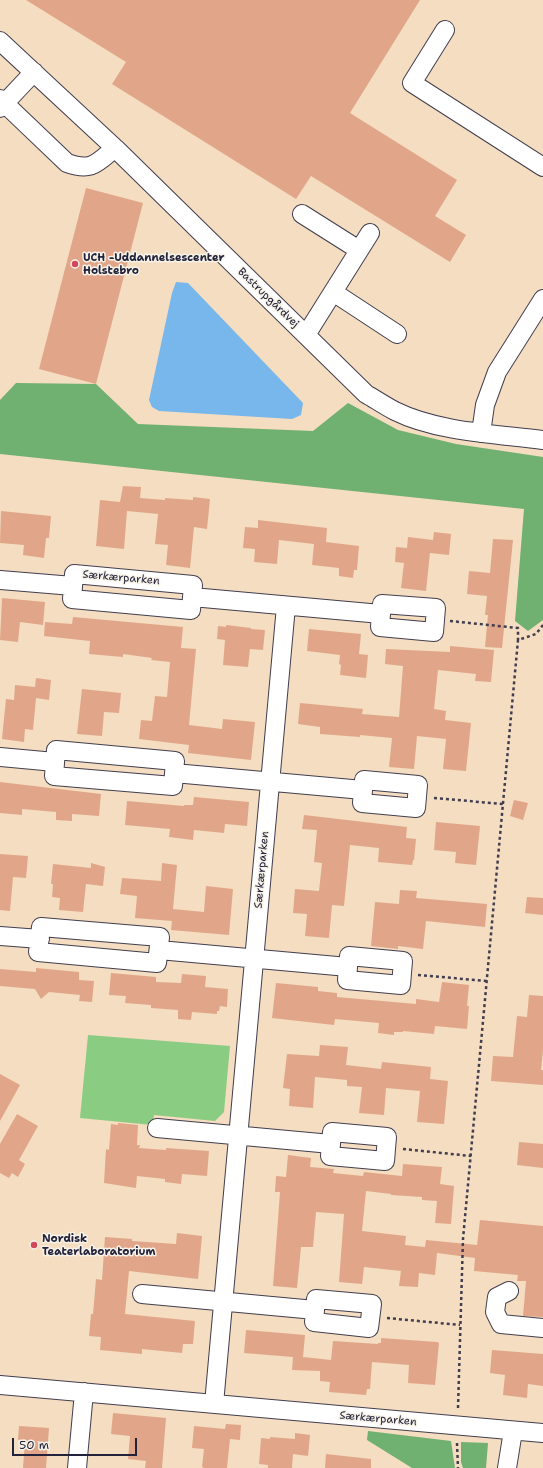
<!DOCTYPE html>
<html>
<head>
<meta charset="utf-8">
<style>
  body { margin:0 }
  #map { position:relative; width:543px; height:1468px; overflow:hidden; background:#f4ddc0; font-family:"Shantell Sans",sans-serif }
  canvas { display:block }
  .scale { position:absolute; left:12px; top:1438px; width:125px; height:18px; box-sizing:border-box; border:2px solid #22223b; border-top:0; padding-left:5px; font-size:12px; line-height:14px; white-space:nowrap; color:#22223b; -webkit-text-stroke:3px #f7f3e8; paint-order:stroke }
</style>
</head>
<body>
<div id="map">
<canvas width="543" height="1468"></canvas>
<div class="scale">50 m</div>
</div>
<script>
const g = document.querySelector('canvas').getContext('2d');
g.lineJoin = 'round';
function fill(path, color) {
  g.fillStyle = color;
  g.fill(path, 'evenodd');
}
function trace(path, color, width, dash) {
  g.strokeStyle = color;
  g.lineWidth = width;
  g.lineCap = dash ? 'butt' : 'round';
  g.setLineDash(dash || []);
  g.stroke(path);
}
function write(font, color, halo, rows, align = 'center') {
  g.font = font + ' "Shantell Sans",sans-serif';
  g.lineWidth = 3;
  g.setLineDash([]);
  g.textBaseline = 'middle';
  g.strokeStyle = halo;
  g.fillStyle = color;
  for (const [text, x, y, turn = 0] of rows) {
    g.save();
    g.translate(x, y);
    g.rotate((+turn || 0) * Math.PI / 180);
    g.textAlign = isNaN(turn) ? turn : align;
    if (halo) g.strokeText(text, 0, 0);
    g.fillText(text, 0, 0);
    g.restore();
  }
}
fill(new Path2D(`
  M88,1035l142,11 -6,66 -9,9 -61,-6 -2,10 -72,-7z`), '#8bcc83');
fill(new Path2D(`
  M16,383l80,1 42,40 175,7 35,-28 50,27 58,14 87,13v163l-15,11 -13,-10 9,-112 -524,-55v-54z
  M368,1431l83,10 4,27h-43l-45,-28z
  M461,1442l27,1 -2,25h-23l-2,-6z`), '#70b071');
fill(new Path2D(`
  M176,282l12,1 115,120 -2,12 -9,4 -133,-8 -7,-4 -3,-7 23,-107z`), '#77b7eb');
fill(new Path2D(`
  M26,0h394l-70,113 107,67 -22,36 31,19 -16,27 -139,-86 -15,23 -184,-115 14,-22z
  M86,188l57,15 -47,181 -57,-15z
  M123,486l18,1 -1,11 25,2v-2l28,2v-3l17,2 -3,30 -13,-2 -4,41 -24,-3 2,-20 -13,-1 3,-30 -31,-3 -3,38 -28,-3 4,-46 20,2z
  M1,511l50,5 -2,22h-3l-2,20 -21,-3 1,-10 -24,-2z
  M258,520l69,8 -1,14 33,4 -2,24h-3l-1,8 -14,-2v-8l-27,-3 2,-21 -35,-4 -2,24 -23,-2 1,-13 -12,-1 2,-21 13,1z
  M434,532l17,2 -2,21 -19,-2 -4,38 -25,-3 3,-25 -9,-1 1,-15 11,1 1,-11 25,3z
  M493,539l20,1 -11,108 -17,-1 3,-32h-3l2,-19 -20,-2 2,-23 21,2z
  M2,598l43,4 -2,23 -23,-3 -2,20 -18,-2z
  M73,617l110,10 -2,21 15,1 -7,76 33,4 1,-10 32,3 -4,38 -63,-7 1,-8 -50,-6 2,-19 11,1 3,-25 12,1 3,-35 -19,-2 1,-2 -29,-4v3l-34,-3 1,-13 -46,-5 1,-14 27,2z
  M226,625l25,3v1l14,1 -2,20 -13,-1 -2,18 -25,-2 2,-25 -8,-1 1,-13 8,1z
  M309,629l52,5 -2,20 9,1 -2,23 -26,-3 1,-10 -2,-1 1,-9 -33,-4z
  M450,646l44,4 -3,32 -16,-1 1,-7 -38,-4 -4,39 12,2 -1,9 26,3 -5,48 -23,-2 3,-30 -29,-3 -3,33 -25,-2 3,-29 -32,-3v2l-40,-3v-7l-22,-3 2,-21 63,6 -1,5 37,3 4,-51 -18,-2 1,-15 64,3z
  M36,678l15,2 -2,20 -13,-2 -3,32 -8,-1 -1,13 -22,-3 4,-40 8,1 1,-15 20,2z
  M82,689l39,4 -2,20 -15,-1 -2,24 -25,-2z
  M0,782l101,12 -2,22 -27,-2v7l-16,-1v-8l-34,-3v6l-22,-2z
  M194,797l55,5 -2,24 -22,-2 -1,9 -30,-3 -1,10 -24,-3 1,-8 -45,-4 2,-24 57,5v-1h9z
  M514,800l14,3 -5,17 -13,-4z
  M304,815l103,12 -1,11 10,1 -2,21h-1l-1,5 -34,-3 1,-14 -29,-3 -6,61 -12,-1 -3,33 -24,-2 2,-22 -14,-1 2,-24 24,2 3,-28 -8,-1 3,-32 -15,-1z
  M436,822l44,4 -4,39 -21,-2 1,-11 -22,-2z
  M0,854l28,2 -2,22 -13,-1 -3,34 -10,-1z
  M91,863l14,4 -2,19 -17,-2 -3,28 -24,-2 1,-12 -8,-1 1,-13h-2l2,-20 38,4z
  M162,863l15,2 -4,44 31,3 2,-26 27,3 -4,46 -58,-5 1,-9 -37,-3 2,-22 -17,-2 2,-16 39,3z
  M400,890l17,1 -1,7 71,6 -2,23 -59,-6 -3,28 -25,-3v3l-27,-3 4,-44 24,2z
  M527,897l16,1v17l-18,-2z
  M36,968l43,4v8l15,1 -2,21 -13,-1 1,-6 -31,-3 -8,7 -6,-10 -35,-3v-17l36,3z
  M111,973l45,4v5l25,1 1,-9 24,2 -1,11 23,2 -1,18 -7,-1 -1,5h-2v3l-25,-2 -1,8 -13,-1v-9l-27,-2v-3l-26,-2 1,-7 -17,-1z
  M442,982l27,3 -2,21h2l-2,23 -32,-3 -1,8 -31,-3v1h-9v3l-16,-2 1,-10 -44,-4 -1,6 -62,-7 4,-35 42,4v4l19,2v4l79,7v-5l23,3z
  M529,995l14,1v54l-2,20h2v15l-52,-4 2,-25 20,1 4,-41 10,1z
  M320,1045l28,2 -2,18 35,4 1,-7 49,5 -1,12 18,2 -4,43 -27,-2 3,-31 -34,-3 -2,27 -25,-2 3,-26 -15,-1v-6l-32,-3 -2,31 -24,-2 1,-17 -7,-1 4,-34 32,2z
  M0,1074l20,11 -20,36z
  M17,1114l21,12 -19,34 6,4 -7,13 -6,-4 -3,5 -9,-5v-29z
  M118,1123l20,2 -1,20h3l-1,3 27,2v-2l43,3 -2,25 -25,-2 -1,10 -16,-2v-3l-28,-3 -1,12 -32,-5 2,-34 3,1 2,-26 7,1z
  M519,1142l24,2v24l-26,-3z
  M288,1155l23,3 -1,9 24,2 -1,4 30,3 1,-4 38,4 1,-12 39,3 -2,17 14,2 -3,38 -16,-1 2,-22 -15,-1v-3l-31,-2v-1l-25,-3 -4,40 44,5 -1,9 20,2 1,-7 51,5 3,-25 63,6v91l-20,-1 3,-35h-9l1,-6 -44,-4 1,-13 -38,-5 -2,22 -16,-2 -1,14 -19,-1 2,-15 -37,-4 -2,17 -23,-2 5,-68 -28,-2 -3,35h-12l-4,41 -24,-2 7,-94h-5l1,-16 10,1z
  M177,1233l25,3 -4,43 -69,-8 -4,43 70,7 -2,23h-10l-1,9 -40,-4v5l-42,-4 1,-13 -12,-1 2,-22h2l3,-35 6,1 3,-43 27,2v2l44,3z
  M246,1330l59,5 -2,22 28,3 2,-19 45,3v-1h3v-5l56,4 2,1 -4,42 -27,-2 1,-18 -37,-3 -2,27h-3l-1,6 -37,-3 1,-10 -10,-1v-10l-28,-1 1,-13 -49,-4z
  M492,1350l51,4v32l-15,-2 -1,14 -24,-3 2,-20 -15,-2z
  M113,1413l53,5 -4,50h-17l1,-7 -18,-2 2,-23 -19,-2z
  M226,1424l15,1 -1,15 -10,-1 -3,29h-23l-2,-1 2,-18 -12,-1 2,-22 31,3z
  M19,1426l30,2 -3,40h-23l2,-27 -7,-1z
  M295,1433l15,2 -2,21 -15,-2 -1,14h-24v-3l-9,-1 2,-26 9,1v-2l25,2z
  M326,1454l45,5v9h-46z`), '#e1a689');
const minor = new Path2D(`
  M445,30l-33,53 131,84
  M0,41l115,107 251,246c9,5 19,12 29,17 42,21 101,23 148,29
  M0,99l67,64c25,9 30,0 48,-15
  M0,108l34,-36
  M302,214l57,36
  M333,292l64,42
  M306,335l64,-102
  M481,433l4,-28 12,-33 46,-73
  M74,574l119,11 -2,25 -119,-11z
  M0,580l73,6
  M192,597l189,17 -1,13 54,5 2,-24 -54,-4 -1,10
  M56,750l119,11 -2,25 -119,-10z
  M0,757l55,5
  M174,773l189,17 -1,13 54,5 2,-23 -54,-5 -1,10
  M41,927l119,10 -3,26 -119,-11z
  M0,936l40,3
  M159,950l189,17 -1,13 54,5 2,-24 -54,-5 -1,11
  M157,1128l174,16 -1,12 55,5 2,-24 -55,-5 -1,12
  M509,1291l-12,6 -2,15 6,12 42,4
  M142,1294l173,16 -1,12 55,6 3,-24 -56,-5 -1,11
  M0,1385l543,48
  M214,1404l72,-798
  M77,1468l7,-76
  M507,1468l6,-37`);
trace(minor, '#423e4f', 20);
trace(new Path2D(`
  M450,621l68,7v12
  M434,798l69,6
  M418,975l69,6
  M403,1149l68,7
  M387,1318l73,7
  M458,1408l5,-169 55,-599 18,-6 7,-9
  M457,1443l1,25`), '#423e4f', 2.5, [3, 3]);
trace(minor, '#fff', 18);
for (const [x, y, r, color] of [
  [75,264,4,"#d1495b"],
  [34,1245,4,"#d1495b"]
]) {
  const dot = new Path2D();
  dot.arc(x, y, r, 0, 2 * Math.PI);
  g.fillStyle = color;
  g.fill(dot);
  trace(dot, '#f7f3e8', 1.5);
}
write('bold 11px', '#22223b', '#f7f3e8', [
  ["UCH -Uddannelsescenter",83,258],
  ["Holstebro",83,271],
  ["Nordisk",42,1239],
  ["Teaterlaboratorium",42,1252]
], 'left');
write('11px', '#22223b', '#f7f3e8', [
  ["Bastrupgårdvej",268,298,44],
  ["Særkærparken",121,578,5],
  ["Særkærparken",262,870,-85],
  ["Særkærparken",378,1419,5]
]);
</script>
</body>
</html>
